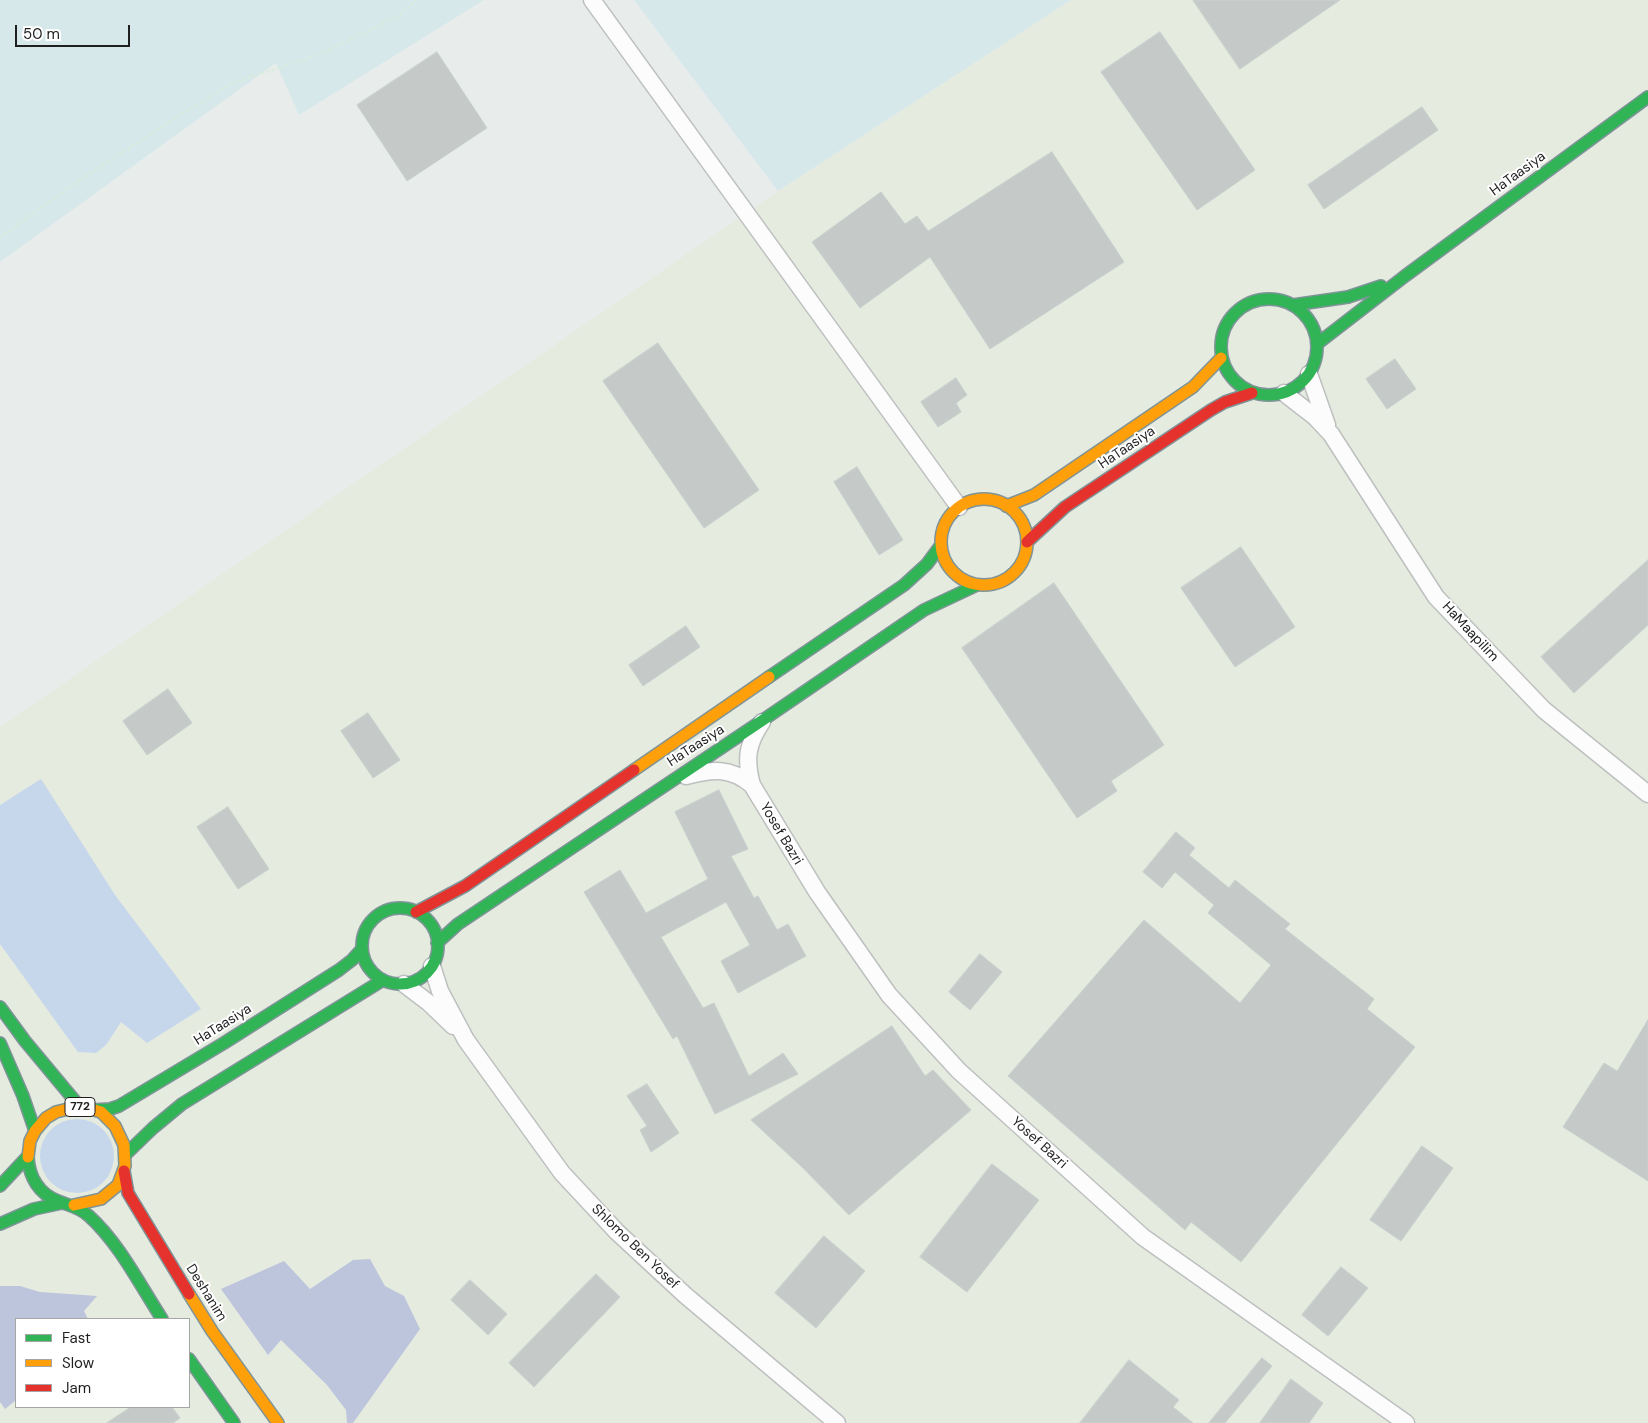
<!DOCTYPE html>
<html>
<head>
<meta charset="utf-8">
<style>
  body { margin:0 }
  #map { position:relative; width:1648px; height:1423px; overflow:hidden; background:#e8edec; font-family:"DM Sans",sans-serif }
  canvas { display:block }
  .legend { position:absolute; left:15px; top:1318px; width:175px; height:90px; box-sizing:border-box; background:#fff; border:1px solid #a5a5a5; margin:0; padding:6px 9px; list-style:none; font-size:15px; color:#1f1f1f }
  .legend li { display:flex; align-items:center; gap:10px; height:25px }
  .legend b { width:25px; border:1px solid #a5a5a5 }
  .scale { position:absolute; left:15px; top:25px; width:115px; height:22px; box-sizing:border-box; border:2px solid #1f1f1f; border-top:0; padding-left:6px; font-size:15px; line-height:18px; white-space:nowrap; color:#1f1f1f; -webkit-text-stroke:4px #fff; paint-order:stroke }
</style>
</head>
<body>
<div id="map">
<canvas width="1648" height="1423"></canvas>
<ul class="legend">
<li><b style="height:6px;background:#30b455"></b>Fast</li>
<li><b style="height:6px;background:#ff9f0a"></b>Slow</li>
<li><b style="height:6px;background:#e5322d"></b>Jam</li>
</ul>
<div class="scale">50 m</div>
</div>
<script>
const g = document.querySelector('canvas').getContext('2d');
g.lineJoin = 'round';
function fill(path, color) {
  g.fillStyle = color;
  g.fill(path, 'evenodd');
}
function trace(path, color, width, dash) {
  g.strokeStyle = color;
  g.lineWidth = width;
  g.lineCap = dash ? 'butt' : 'round';
  g.setLineDash(dash || []);
  g.stroke(path);
}
function write(font, color, halo, rows, align = 'center') {
  g.font = font + ' "DM Sans",sans-serif';
  g.lineWidth = 4;
  g.setLineDash([]);
  g.textBaseline = 'middle';
  g.strokeStyle = halo;
  g.fillStyle = color;
  for (const [text, x, y, turn = 0] of rows) {
    g.save();
    g.translate(x, y);
    g.rotate((+turn || 0) * Math.PI / 180);
    g.textAlign = isNaN(turn) ? turn : align;
    if (halo) g.strokeText(text, 0, 0);
    g.fillText(text, 0, 0);
    g.restore();
  }
}
fill(new Path2D(`
  M1071,0h577v1423h-1648v-696l778,-536zM16,1319h173v88h-173z`), '#e6ebe0');
fill(new Path2D(`
  M0,0h484l-185,115 -23,-52 -276,199z
  M634,0h437l-293,191z`), '#d7e8ea');
fill(new Path2D(`
  M41,779l74,116 86,114 -54,34 -26,-21 -15,23 -10,8 -18,-1 -78,-108v-139z
  M40 1156a37 37 0 1 1 74 0a37 37 0 1 1-74 0Z`), '#c6d7ec');
fill(new Path2D(`
  M370,1259l15,27 19,10 16,33 -67,94h-6l-1,-13 -19,-25 -46,-45 -13,15 -47,-66 63,-28 26,28 43,-29z
  M0,1286h20l20,6 57,4 -13,15 4,8h-72v81l-11,9 -5,-7z`), '#bdc5dd');
const building = new Path2D(`
  M1193,0h147l-100,69z
  M1160,32l95,138 -58,40 -96,-138z
  M437,52l50,76 -80,53 -50,-76z
  M1422,107l16,23 -114,79 -16,-24z
  M1052,152l72,110 -134,87 -60,-92 -70,51 -48,-66 69,-50 24,32 12,-8 11,15z
  M658,343l101,147 -55,38 -101,-147z
  M1395,359l21,30 -29,20 -21,-30z
  M956,378l11,17 -11,8 5,9 -23,15 -17,-25z
  M857,467l46,73 -24,15 -45,-73z
  M1241,547l54,80 -60,40 -54,-79z
  M1648,560v65l-74,68 -33,-36z
  M1054,583l110,162 -53,36 6,10 -40,27 -115,-170z
  M686,626l14,21 -57,39 -14,-21z
  M168,689l24,34 -45,32 -24,-34z
  M368,713l32,47 -27,18 -32,-47z
  M719,790l29,59 -17,7 23,42 4,-2 19,34 11,-6 18,32 -68,37 -17,-32 29,-16 -24,-43 -65,35 42,71 11,-5 35,73 34,-23 15,21 -83,40 -38,-78 -4,3 -89,-147 36,-22 26,43 62,-34 -33,-67z
  M228,807l41,62 -31,20 -41,-62z
  M1176,832l19,16 -6,7 40,33 6,-8 55,44 -5,5 89,70 -7,10 48,38 -174,215 -50,-40 -6,8 -177,-154 136,-156 96,83 31,-38 -63,-52 6,-8 -39,-33 -13,16 -19,-16z
  M980,954l22,18 -32,38 -21,-18z
  M1648,1020v161l-85,-54 41,-64 13,8z
  M892,1026l33,50 8,-6 38,40 -122,105 -46,-47 -52,-48z
  M647,1084l32,49 -28,19 -11,-22 7,-4 -20,-30z
  M1422,1146l31,22 -52,73 -31,-21z
  M992,1164l47,36 -72,92 -47,-35z
  M824,1236l41,35 -49,57 -41,-35z
  M1341,1267l27,21 -40,48 -26,-21z
  M596,1274l24,23 -86,90 -25,-24z
  M470,1280l37,34 -19,21 -37,-35z
  M1262,1358l10,8 -47,57h-16z
  M1129,1360l50,40 -6,7 20,16h-113z
  M1291,1379l32,24 -14,20h-49z
  M131,1407h41l8,11 -7,5h-66z`);
fill(building, '#c5cac8');
trace(building, '#c9d1ce', 1);
const street = new Path2D(`
  M592,0l367,507
  M1309,374l18,51
  M1284,393l31,24 16,17 105,163 108,113 104,84
  M762,722c-15,22 -17,37 -10,63l65,107 72,103 70,76 184,166 263,186
  M686,776c26,-7 44,-9 66,9
  M432,966l8,25 26,49 96,133 55,59 68,63 152,128
  M404,984l25,19 24,23`);
const fast = new Path2D(`
  M1221 347a48 48 0 1 1 96 0a48 48 0 1 1-96 0Z
  M1293,305l55,-8 33,-11
  M1317,344l88,-68 243,-179
  M769,677l135,-92 23,-21 14,-19
  M362 946a38 38 0 1 1 76 0a38 38 0 1 1-76 0Z
  M437,943l21,-19 305,-204 161,-110 53,-25
  M0,1007l25,34 55,66
  M0,1043l23,53 12,35
  M92,1110l18,-1 9,-3 105,-63 115,-73 13,-10 10,-11
  M126,1154l27,-26 29,-24 201,-124
  M28,1157c1,20 11,37 30,44 12,5 21,6 31,15 30,27 51,69 73,103
  M0,1186l28,-30
  M0,1224l34,-15 28,-6
  M189,1359l45,64`);
const slow = new Path2D(`
  M941 542a43 43 0 1 1 86 0a43 43 0 1 1-86 0Z
  M1006,506l28,-11 159,-108 28,-29
  M634,770l135,-93
  M28,1157l2,-16 5,-10 11,-13 10,-6 24,-6 21,6 14,14 9,19 1,21 -7,19 -17,14 -27,6
  M189,1294l23,37 66,92`);
const jam = new Path2D(`
  M1027,542l38,-35 146,-97 14,-8 27,-9
  M416,912l49,-26 169,-116
  M124,1171l4,22 61,101`);
trace(street, '#bec0c0', 19);
trace(fast, '#7f9498', 14);
trace(slow, '#7f9498', 14);
trace(jam, '#7f9498', 14);
trace(new Path2D(`
  M0,237l70,-50 102,-67 59,-36 92,-31 75,-37 19,-16`), '#d9ecdd', 2.5, [2.5, 2.5]);
trace(street, '#fcfcfc', 16);
trace(fast, '#30b455', 11);
trace(slow, '#ff9f0a', 11);
trace(jam, '#e5322d', 11);
for (const [x, y, w] of [
  [80,1107,30]
]) {
  const box = new Path2D();
  box.roundRect(x - w / 2, y - 9.5, w, 19, 4);
  g.fillStyle = '#fff';
  g.fill(box);
  trace(box, '#1f1f1f', 1);
}
write('bold 12px', '#1f1f1f', null, [
  ["772",80,1107]
]);
write('14px', '#1f1f1f', '#fff', [
  ["HaTaasiya",1518,174,-36],
  ["HaTaasiya",1127,448,-34],
  ["HaMaapilim",1470,632,47],
  ["HaTaasiya",696,746,-33],
  ["Yosef Bazri",781,834,59],
  ["HaTaasiya",223,1025,-32],
  ["Yosef Bazri",1039,1143,42],
  ["Shlomo Ben Yosef",635,1247,44],
  ["Deshanim",206,1293,58]
]);
</script>
</body>
</html>
